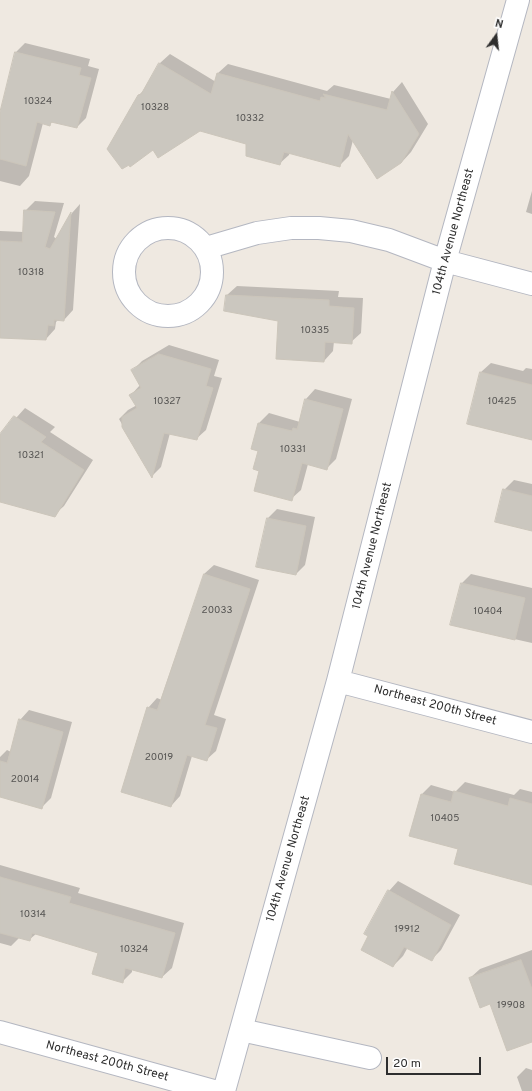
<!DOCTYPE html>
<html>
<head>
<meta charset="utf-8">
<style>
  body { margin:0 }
  #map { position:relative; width:532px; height:1091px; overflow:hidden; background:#efe9e1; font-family:Overpass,sans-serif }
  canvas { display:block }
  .north { position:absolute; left:476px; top:16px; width:40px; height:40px; -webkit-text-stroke:3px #fff; paint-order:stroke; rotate:15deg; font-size:11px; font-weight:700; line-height:16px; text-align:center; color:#2e2e2e }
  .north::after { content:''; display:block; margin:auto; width:14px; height:18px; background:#2e2e2e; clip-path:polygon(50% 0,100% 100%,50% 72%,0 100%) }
  .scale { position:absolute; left:386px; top:1057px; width:95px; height:18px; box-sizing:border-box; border:2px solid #2e2e2e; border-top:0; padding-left:5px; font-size:12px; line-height:14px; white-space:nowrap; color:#2e2e2e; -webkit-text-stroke:3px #fff; paint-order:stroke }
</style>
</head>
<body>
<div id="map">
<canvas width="532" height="1091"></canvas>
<div class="north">N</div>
<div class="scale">20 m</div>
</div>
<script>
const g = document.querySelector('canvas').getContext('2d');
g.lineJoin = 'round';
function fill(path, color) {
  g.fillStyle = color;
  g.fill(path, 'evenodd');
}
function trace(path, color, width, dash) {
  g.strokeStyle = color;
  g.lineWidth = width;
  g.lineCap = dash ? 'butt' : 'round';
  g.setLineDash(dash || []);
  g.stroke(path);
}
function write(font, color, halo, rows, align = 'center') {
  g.font = font + ' Overpass,sans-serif';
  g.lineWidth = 4;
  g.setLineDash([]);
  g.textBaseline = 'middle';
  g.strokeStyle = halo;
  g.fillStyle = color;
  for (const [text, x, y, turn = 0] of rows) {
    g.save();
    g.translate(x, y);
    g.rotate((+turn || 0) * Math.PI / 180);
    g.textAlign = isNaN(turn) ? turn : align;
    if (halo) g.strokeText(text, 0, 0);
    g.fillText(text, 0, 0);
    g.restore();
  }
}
fill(new Path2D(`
  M25,43l65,16 -2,7 11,3 -13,49 -9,9 -24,-6 -3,3 -7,-1 -14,53 -9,10 -20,-5v-64l16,-65z
  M170,54l46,28 2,-9 10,-9 99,27 7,-6 57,14 2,-7 9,-10 26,42 -17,28 -10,11 -48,-23 -4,16 -10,10 -49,-14 -1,3 -10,9 -32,-21 -108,-48 7,-7 14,-25z
  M532,191v23l-6,-2z
  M35,201l29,2 -10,34 3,2 15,-26 8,-9 -7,106 -9,10 -5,-1 -3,3 -1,7 -9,10 -46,-2v-106l24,1 1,-21z
  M237,286l102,5 -1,6 25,1 -2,35 -10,9 -17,-1 -1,10 -9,10 -45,-41 -52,-25z
  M169,345l50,15 -5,16 8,2 -16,52 -10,9 -26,-6 -9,34 -9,9 -33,-57 9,-9 9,-5 -6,-10 9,-10 -8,-14 10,-10z
  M491,363l32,8 3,-3 6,1v70l-51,-67z
  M315,389l37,10 -16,60 -10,10 -18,-5 -7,26 -10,9 -31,-29 -1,-19 -7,-2 7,-26 10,-10 31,9 6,-23z
  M25,408l30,19 -5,5 43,28 -29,46 -10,9 -54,-14v-65z
  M514,480l18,4v44l-28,-38z
  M277,509l38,8 -10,48 -9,9 -28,-56z
  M214,565l45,15 -45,135 12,4 -10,32 -10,9 -14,-4 -12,40 -9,10 -23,-98 9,-10 5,2 42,-126z
  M471,574l61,14v55l-80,-18 10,-42z
  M29,710l43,12 -21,76 -10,10 -41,-12v-39l7,-7 4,2 9,-32z
  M465,782l49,13 6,-6 12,3v92l-73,-35 -37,-55 9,-9 24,7z
  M0,865l80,23 -2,5 106,30 -12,45 -10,9 -30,-8v3l-10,10 -23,-30 -63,-18 -6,5 -10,-2 -9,9 -11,-3z
  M398,881l62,34 -19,35 -10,10 -23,-13 -5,9 -10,10 -4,-75z
  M532,950v90l-42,-37 -20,-25 10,-9z
  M526,1068l6,2v21h-10l-5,-14z`), '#0003');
const building = new Path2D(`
  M15,52l66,16 -2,7 12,3 -14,50 -26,-6 -1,4 -13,-4 -11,44 -26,-7v-47z
  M159,63l52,31 6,-21 103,28 1,-4 5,1 -3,-4 64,16 5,-19 27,43 -18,29 -24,16 -29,-45 -8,33 -56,-15 -4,13 -34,-9v-12l-46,-13 -42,27 -5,-8 -23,17 -1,-2 -7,4 -15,-20 31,-54 3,-1z
  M24,210l31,2 -10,35 5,2 21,-37 -7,109 -10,-1v6l-6,-1 -2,15 -46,-2v-97l22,1z
  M226,295l103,5v6l25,2 -2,36 -27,-2 -1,20 -48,-3 2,-38 -54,-10z
  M159,354l52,15 -5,17 7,2 -16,52 -33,-7 -12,45 -30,-51v-10l15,-9 -8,-13 12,-7 -10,-18z
  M480,372l52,13v55l-65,-16z
  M305,399l38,10 -16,61 -25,-7 -10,38 -38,-10 5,-20 -6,-2 5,-18 -7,-2 7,-26 34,8 1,-3 4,1z
  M14,416l32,21 -5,5 43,28 -29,47 -55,-15v-68z
  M503,489l29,7v35l-37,-9z
  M267,518l39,8 -10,49 -40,-8z
  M204,574l46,15 -45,136 12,3 -10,33 -20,-6 -16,52 -50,-15 26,-85 10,3z
  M461,583l64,15 -10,42 -65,-15z
  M19,719l44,13 -21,77 -42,-12v-36l7,2z
  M454,791l54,15 2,-8 22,6v81l-78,-21 4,-15 -49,-13 12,-42 30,8z
  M0,877l71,20 -2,6 106,30 -13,45 -37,-10 -2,15 -31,-9 6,-21 -66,-20 -2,8 -30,-8z
  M388,890l63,35 -19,36 -28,-14 -11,20 -32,-17 7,-14 -4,-2z
  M521,960l11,29v53l-25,9 -17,-47 -10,4 -11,-30z`);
fill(building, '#cbc7bf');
trace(building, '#cbc5ba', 1);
const street = new Path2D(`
  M124 272a44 44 0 1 1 88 0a44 44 0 1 1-88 0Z
  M206,248l51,-15 34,-5h28l32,3 38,9 56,21 87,23
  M338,681l194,51
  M241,1030l129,28
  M0,1032l214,59
  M224,1091l114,-410 107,-420 73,-261`);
trace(street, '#b4b7c1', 24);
trace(street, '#fff', 22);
write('10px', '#555452', null, [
  ["10324",38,102],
  ["10328",155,108],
  ["10332",250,119],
  ["10318",31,273],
  ["10335",315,331],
  ["10327",167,402],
  ["10425",502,402],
  ["10331",293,450],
  ["10321",31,456],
  ["20033",217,611],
  ["10404",488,612],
  ["20019",159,758],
  ["20014",25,780],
  ["10405",445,819],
  ["10314",33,915],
  ["19912",407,930],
  ["10324",134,950],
  ["19908",511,1006]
]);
write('12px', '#2e2e2e', '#fff', [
  ["104th Avenue Northeast",454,232,-75],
  ["104th Avenue Northeast",373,546,-76],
  ["Northeast 200th Street",435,706,15],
  ["104th Avenue Northeast",289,859,-74],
  ["Northeast 200th Street",107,1062,15]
]);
</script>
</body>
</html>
